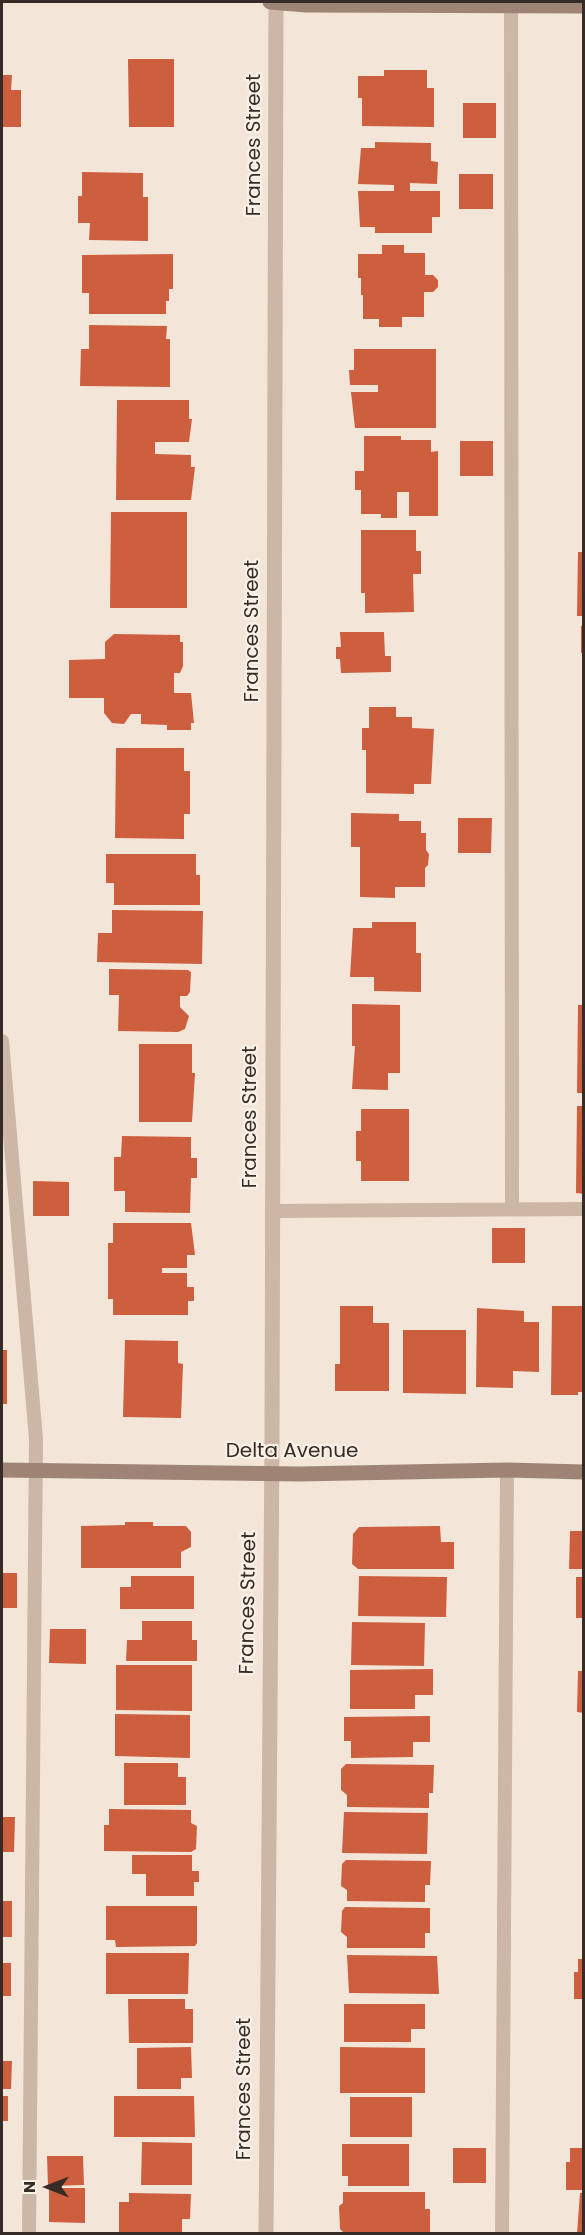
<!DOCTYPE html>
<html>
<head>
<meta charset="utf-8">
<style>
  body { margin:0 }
  #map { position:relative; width:585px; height:2235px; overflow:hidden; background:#f3e6d9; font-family:Poppins,sans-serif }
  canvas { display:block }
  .frame { position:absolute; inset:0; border:3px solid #372b27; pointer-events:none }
  .north { position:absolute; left:18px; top:2157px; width:60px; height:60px; -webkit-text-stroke:4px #faf1e6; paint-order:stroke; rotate:270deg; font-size:16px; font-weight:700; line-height:24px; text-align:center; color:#372b27 }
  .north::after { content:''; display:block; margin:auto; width:21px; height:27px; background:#372b27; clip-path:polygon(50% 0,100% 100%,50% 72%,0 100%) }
</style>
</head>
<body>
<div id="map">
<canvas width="585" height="2235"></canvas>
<div class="frame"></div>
<div class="north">N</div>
</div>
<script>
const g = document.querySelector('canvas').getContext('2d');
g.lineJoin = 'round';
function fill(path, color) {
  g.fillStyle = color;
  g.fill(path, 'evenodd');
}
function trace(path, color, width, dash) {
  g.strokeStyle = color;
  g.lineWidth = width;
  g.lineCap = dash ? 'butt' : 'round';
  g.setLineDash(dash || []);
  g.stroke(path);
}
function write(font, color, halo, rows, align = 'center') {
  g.font = font + ' Poppins,sans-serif';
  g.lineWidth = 4.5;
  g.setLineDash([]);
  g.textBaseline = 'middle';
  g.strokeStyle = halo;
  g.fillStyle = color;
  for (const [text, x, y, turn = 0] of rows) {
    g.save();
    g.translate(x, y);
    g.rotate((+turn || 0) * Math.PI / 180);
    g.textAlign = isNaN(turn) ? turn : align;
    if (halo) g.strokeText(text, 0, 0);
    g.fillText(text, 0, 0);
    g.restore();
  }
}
fill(new Path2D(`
  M128,59h46v68h-45z
  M384,70h43v18h7v39l-72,-1v-28h-4v-22h26z
  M2,75h10l-1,15h10v37h-19z
  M463,103h33v35h-33z
  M375,142l56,1v18l7,1 -1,22 -27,-1v8h30v26h-8v16h-57v-6h-15l-2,-36h36v-6l-36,-1 3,-36h14z
  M82,172l61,1v24h5v44l-59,-1 1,-17h-12v-27h4z
  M459,174h34v35h-34z
  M382,245h22v8h21v22h8l5,5v7l-5,5h-9v25h-22v10h-23v-8h-16v-24h-2v-17h-3v-24h24z
  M173,254v35h-4v12h-3v13h-77v-21h-7v-38z
  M89,325l78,1 -1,13h4v48l-90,-1 1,-37h8z
  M354,349h82v79h-81l-4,-36h27v-7h-28l-1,-15h5z
  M117,400h72v19h3l-3,23h-34v12l36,1v12h4l-4,33h-75z
  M364,436h37v4h30v12l7,-1v65h-29v-24h-12v26h-16v-4h-20v-24h-6v-19h9z
  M460,441h33v35h-33z
  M111,512h76v96h-77z
  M361,530h55v21h5v23h-8l1,38 -49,1v-20h-4z
  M578,552h6v64h-7z
  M581,626h3v27h-3z
  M340,632h44l1,24h6v16l-50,1 -1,-14h-4v-12h5z
  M114,634l66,1v7h3v24l-3,7h-6v20h17l3,30h-3v7h-24v-5l-26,-1v-10h-10l-7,10 -12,-1 -8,-10v-15h-35v-38l36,-1v-17z
  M369,707h27v10h16v11l22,1 -3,55h-17v10l-48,-1v-43h-4v-22h7z
  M116,748h68v23h6v43h-6v25l-69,-1z
  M351,813l48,1v7h22v12h5v17l3,4 -1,11 -3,3v19h-30v11l-35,-1v-50h-9z
  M458,818h34l-1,35h-33z
  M106,854h90v21h4v30h-86v-22h-8z
  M112,910l91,1 -1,53 -105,-2 1,-29h14z
  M372,922h44v31h5v39l-47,-1v-14h-24l3,-49h19z
  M109,969l79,1 3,2 -1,20 -3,4h-7v11l9,9 -4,13 -7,3 -60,-1 1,-36h-10z
  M352,1004l48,1v68h-12v17l-36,-1 3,-43h-3z
  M578,1005h6v88h-7z
  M139,1044h53v29h3l-3,49h-53z
  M577,1106h7v88l-8,-1z
  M361,1109h48v72h-48v-20h-5v-30h5z
  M122,1136l69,1v21h6v20h-6l-1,35 -65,-1v-21h-11v-34h7z
  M33,1181l36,1v34h-36z
  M113,1223h78l4,32h-8v13h-25v5h25v14h7v14h-6v14h-75v-16h-5v-56h5z
  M492,1228h33v35h-33z
  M340,1306h33v17h16v68h-54v-27h5z
  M552,1306h32v86h-6v3h-27z
  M477,1308l47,3v11h15v50l-26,-1v17l-37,-1z
  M403,1330h63v64l-63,-1z
  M125,1340l53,1v22l5,1 -2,54 -58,-1z
  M2,1350h5v54h-5z
  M125,1522h28v4h33l5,6v15l-10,5v16h-100v-42l44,-1z
  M440,1526l1,16h13v27h-96l-6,-5 1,-30 6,-7z
  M570,1531h14v38h-15z
  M2,1573h15v35h-15z
  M131,1576h63v33h-74v-22h11z
  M359,1576l88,1 -1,40 -88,-1z
  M576,1577h8v41h-8z
  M142,1621h50v19h5v21h-71l1,-21h15z
  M352,1622l73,1 -1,43 -73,-1z
  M50,1629h36v35l-37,-1z
  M116,1665h76v46l-76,-1z
  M433,1669v26h-18v14h-65v-39z
  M578,1671h6v42l-7,-1z
  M115,1714l75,1v43l-75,-2z
  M430,1716v26h-17v15l-62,1v-17h-7v-24z
  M124,1763h54v14h8v28h-62z
  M346,1764l88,1 -1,28h-4v15l-82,-1v-12l-6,-5v-21z
  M109,1809l82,1v13l6,3 -1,23 -5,3 -87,-1v-26h5z
  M344,1812l84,1 -1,41 -85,-1z
  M2,1817h13l-1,35h-12z
  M132,1855h60v16h7v11h-5v14h-48v-22h-14z
  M346,1860l85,1 -1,24h-5v17l-78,-1v-11l-6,-4 1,-22z
  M2,1901h10v36h-10z
  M106,1906h91v37l-2,3 -79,1 -1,-7h-9z
  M345,1907l85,1v25h-5v15h-78v-11l-6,-5 1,-21z
  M106,1953h83l-1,41h-82z
  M347,1955l90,1 2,38 -90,-1z
  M578,1959h6v40h-10v-27h4z
  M2,1963h9v33h-9z
  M128,1999h57v10h8v34h-64z
  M344,2004h81v25h-14v13h-67z
  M191,2047l1,31h-11v11h-44v-41z
  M340,2047l85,1v45h-85z
  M2,2061h10l-1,28h-9z
  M2,2096h6v25h-6z
  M114,2096h80l1,41h-81z
  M350,2097h62v40h-62z
  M142,2142l50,1v42h-51z
  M342,2144h67v42h-61v-10h-6z
  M453,2148h33v35h-33z
  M570,2148h14v42h-18v-28h4z
  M47,2156h36l1,29 -36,1z
  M49,2188h36v35l-36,-1z
  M343,2192h82v17h5v25l-86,-1 -4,-4 -1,-23 4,-3z
  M129,2193l62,1 -1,25h-8v15h-63v-32h10z
  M580,2193h4v41h-7z`), '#cd5e3e');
trace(new Path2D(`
  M511,5l1,1203
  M2,1041l34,398 -7,795
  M272,1211l312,-2
  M502,2234l5,-764`), '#ccb6a5', 14);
trace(new Path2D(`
  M266,2234l6,-793 4,-1439`), '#ccb6a5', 15);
trace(new Path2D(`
  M270,2l36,3 278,1
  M2,1470l297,4 208,-4 77,2`), '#9f8476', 15);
write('20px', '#372b27', '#faf1e6', [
  ["Frances Street",255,145,-90],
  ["Frances Street",253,631,-90],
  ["Frances Street",251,1117,-90],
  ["Delta Avenue",292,1452],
  ["Frances Street",249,1603,-89],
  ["Frances Street",245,2089,-90]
]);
</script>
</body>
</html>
